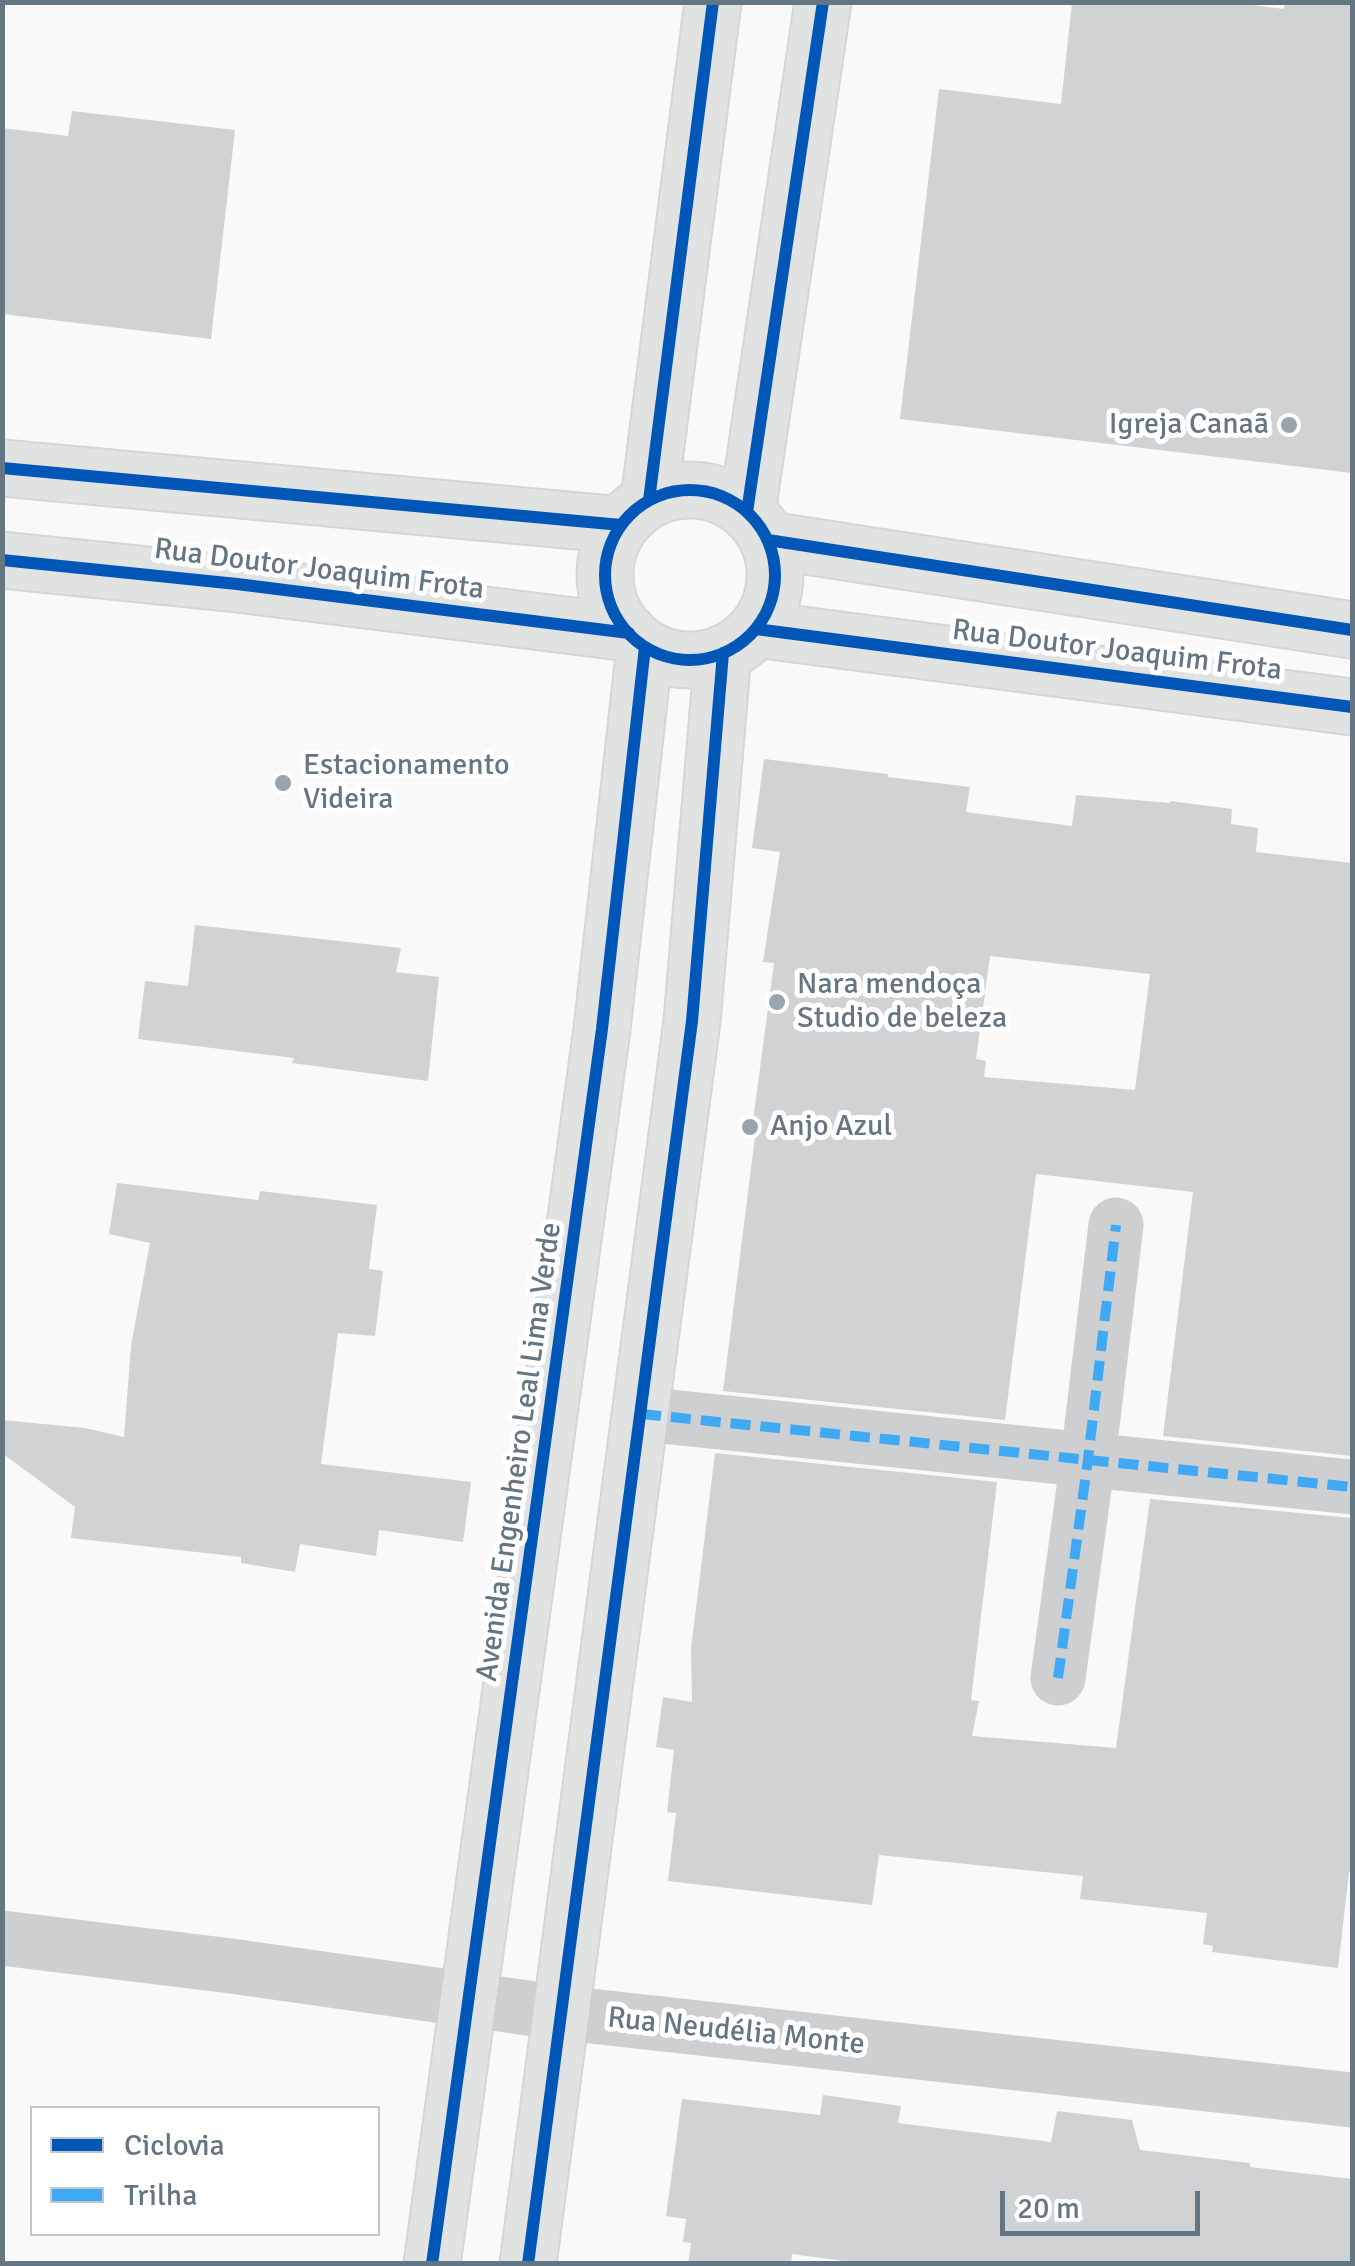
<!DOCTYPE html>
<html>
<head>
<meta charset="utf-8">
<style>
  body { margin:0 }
  #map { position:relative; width:1355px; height:2266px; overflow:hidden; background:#f9f9f9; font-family:Signika,sans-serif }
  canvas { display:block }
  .frame { position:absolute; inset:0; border:5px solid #657683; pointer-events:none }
  .legend { position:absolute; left:30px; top:2106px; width:350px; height:130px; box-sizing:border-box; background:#fff; border:2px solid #c1c8cd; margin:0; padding:12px 18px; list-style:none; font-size:30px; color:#657683 }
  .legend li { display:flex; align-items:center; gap:20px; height:50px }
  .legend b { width:50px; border:2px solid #c1c8cd }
  .scale { position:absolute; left:1000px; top:2191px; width:200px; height:45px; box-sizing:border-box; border:5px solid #657683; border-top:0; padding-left:12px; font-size:30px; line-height:35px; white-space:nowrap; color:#657683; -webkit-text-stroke:8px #fff; paint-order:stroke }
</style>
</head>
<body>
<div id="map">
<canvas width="1355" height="2266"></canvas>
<div class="frame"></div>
<ul class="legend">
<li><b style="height:12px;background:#0057b8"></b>Ciclovia</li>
<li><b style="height:12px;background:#3fa9f5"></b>Trilha</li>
</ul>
<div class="scale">20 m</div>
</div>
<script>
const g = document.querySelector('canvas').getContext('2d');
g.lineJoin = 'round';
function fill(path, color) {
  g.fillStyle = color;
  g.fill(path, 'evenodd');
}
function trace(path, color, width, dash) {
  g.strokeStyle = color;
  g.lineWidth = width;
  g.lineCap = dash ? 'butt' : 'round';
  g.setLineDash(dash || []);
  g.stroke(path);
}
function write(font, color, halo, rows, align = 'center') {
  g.font = font + ' Signika,sans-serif';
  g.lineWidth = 10;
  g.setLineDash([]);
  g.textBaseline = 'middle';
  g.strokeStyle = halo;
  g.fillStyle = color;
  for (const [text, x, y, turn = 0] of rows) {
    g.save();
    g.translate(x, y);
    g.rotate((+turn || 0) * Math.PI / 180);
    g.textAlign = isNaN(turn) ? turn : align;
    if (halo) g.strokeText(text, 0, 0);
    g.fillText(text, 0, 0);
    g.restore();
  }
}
fill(new Path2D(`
  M1072,2h156l56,7 1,-7h67v471l-452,-54 39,-330 122,15z
  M72,111l163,19 -24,209 -209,-25v-186l66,8z
  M764,759l124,15v3l82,10 -4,25 106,14 4,-31 94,8v-2l62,8 -1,15 27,4 -2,24 96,11v593l-189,-20 30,-244 -157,-18 -31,246 -282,-29 32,-254 -4,-1 23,-173 -11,-1 17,-110 -28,-4zM990,956l160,18 -15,116 -151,-13 2,-16 -10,-2z
  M195,925l206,23 -5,24 43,5 -11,104 -136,-18 2,-5 -156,-19 7,-58 43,5z
  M117,1183l141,17 2,-9 117,14 -8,64 14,2 -8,65 -37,-3 -17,131 150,18 -8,60 -84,-12 -3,26 -76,-12 -5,28 -54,-9v-6l-170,-19 4,-31 -73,-54v-33l83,8 39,9 7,-91 19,-103 -41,-9z
  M715,1453l282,29 -26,218 8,1 -7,35 144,12 34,-249 202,19v355l-3,-1 -11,96 -126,-16 1,-6 -10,-2 4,-31 -127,-14 3,-23 -204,-21 -7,50 -204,-24 8,-68 -9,-1 7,-62 -18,-3 7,-50 29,5 -1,-53z
  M823,2095l78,11 -3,17 153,19 6,-31 75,9 8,30 110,13v4l102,12v85h-486l-74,-10 -1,10h-103l3,-21 -8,-1 3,-23 -20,-3 16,-117 138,16z`), '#d0d2d3');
const secondary = new Path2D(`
  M2,468l619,57
  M605 575a85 85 0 1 1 170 0a85 85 0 1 1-170 0Z
  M649,500l64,-498
  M747,512l76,-510
  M768,540l584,90
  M2,560l235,24 392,49
  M756,629l596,78
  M432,2264l170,-1235 43,-382
  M528,2264l164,-1243 31,-368`);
trace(secondary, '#d5d6d7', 59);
trace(new Path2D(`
  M641,1414l711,73
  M1058,1678l30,-219 28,-234
  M2,1938l229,28 332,47 789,87`), '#cecfd0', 55);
trace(secondary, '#e1e2e2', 55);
trace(new Path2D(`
  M641,1414l711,73
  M1058,1678l30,-219 28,-234`), '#3fa9f5', 10, [20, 10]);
trace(new Path2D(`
  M2,468l619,57
  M605 575a85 85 0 1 1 170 0a85 85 0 1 1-170 0Z
  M649,500l64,-498
  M747,512l76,-510
  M768,540l584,90
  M2,560l235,24 392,49
  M756,629l596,78
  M432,2264l170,-1235 43,-382
  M528,2264l164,-1243 31,-368`), '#0057b8', 12);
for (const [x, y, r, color] of [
  [1289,425,10,"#99a4ac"],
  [283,783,10,"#99a4ac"],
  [777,1002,10,"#99a4ac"],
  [750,1127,10,"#99a4ac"]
]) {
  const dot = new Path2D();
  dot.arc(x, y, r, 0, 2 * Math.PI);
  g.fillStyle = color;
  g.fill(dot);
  trace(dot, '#fff', 4);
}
write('30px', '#657683', '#fff', [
  ["Igreja Canaã",1269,425,"right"],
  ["Estacionamento",303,766],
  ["Videira",303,800],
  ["Nara mendoça",797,985],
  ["Studio de beleza",797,1019],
  ["Anjo Azul",770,1127]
], 'left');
write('30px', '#657683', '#fff', [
  ["Rua Doutor Joaquim Frota",319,570,7],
  ["Rua Doutor Joaquim Frota",1117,651,7],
  ["Avenida Engenheiro Leal Lima Verde",520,1452,-82],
  ["Rua Neudélia Monte",736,2032,6]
]);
</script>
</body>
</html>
